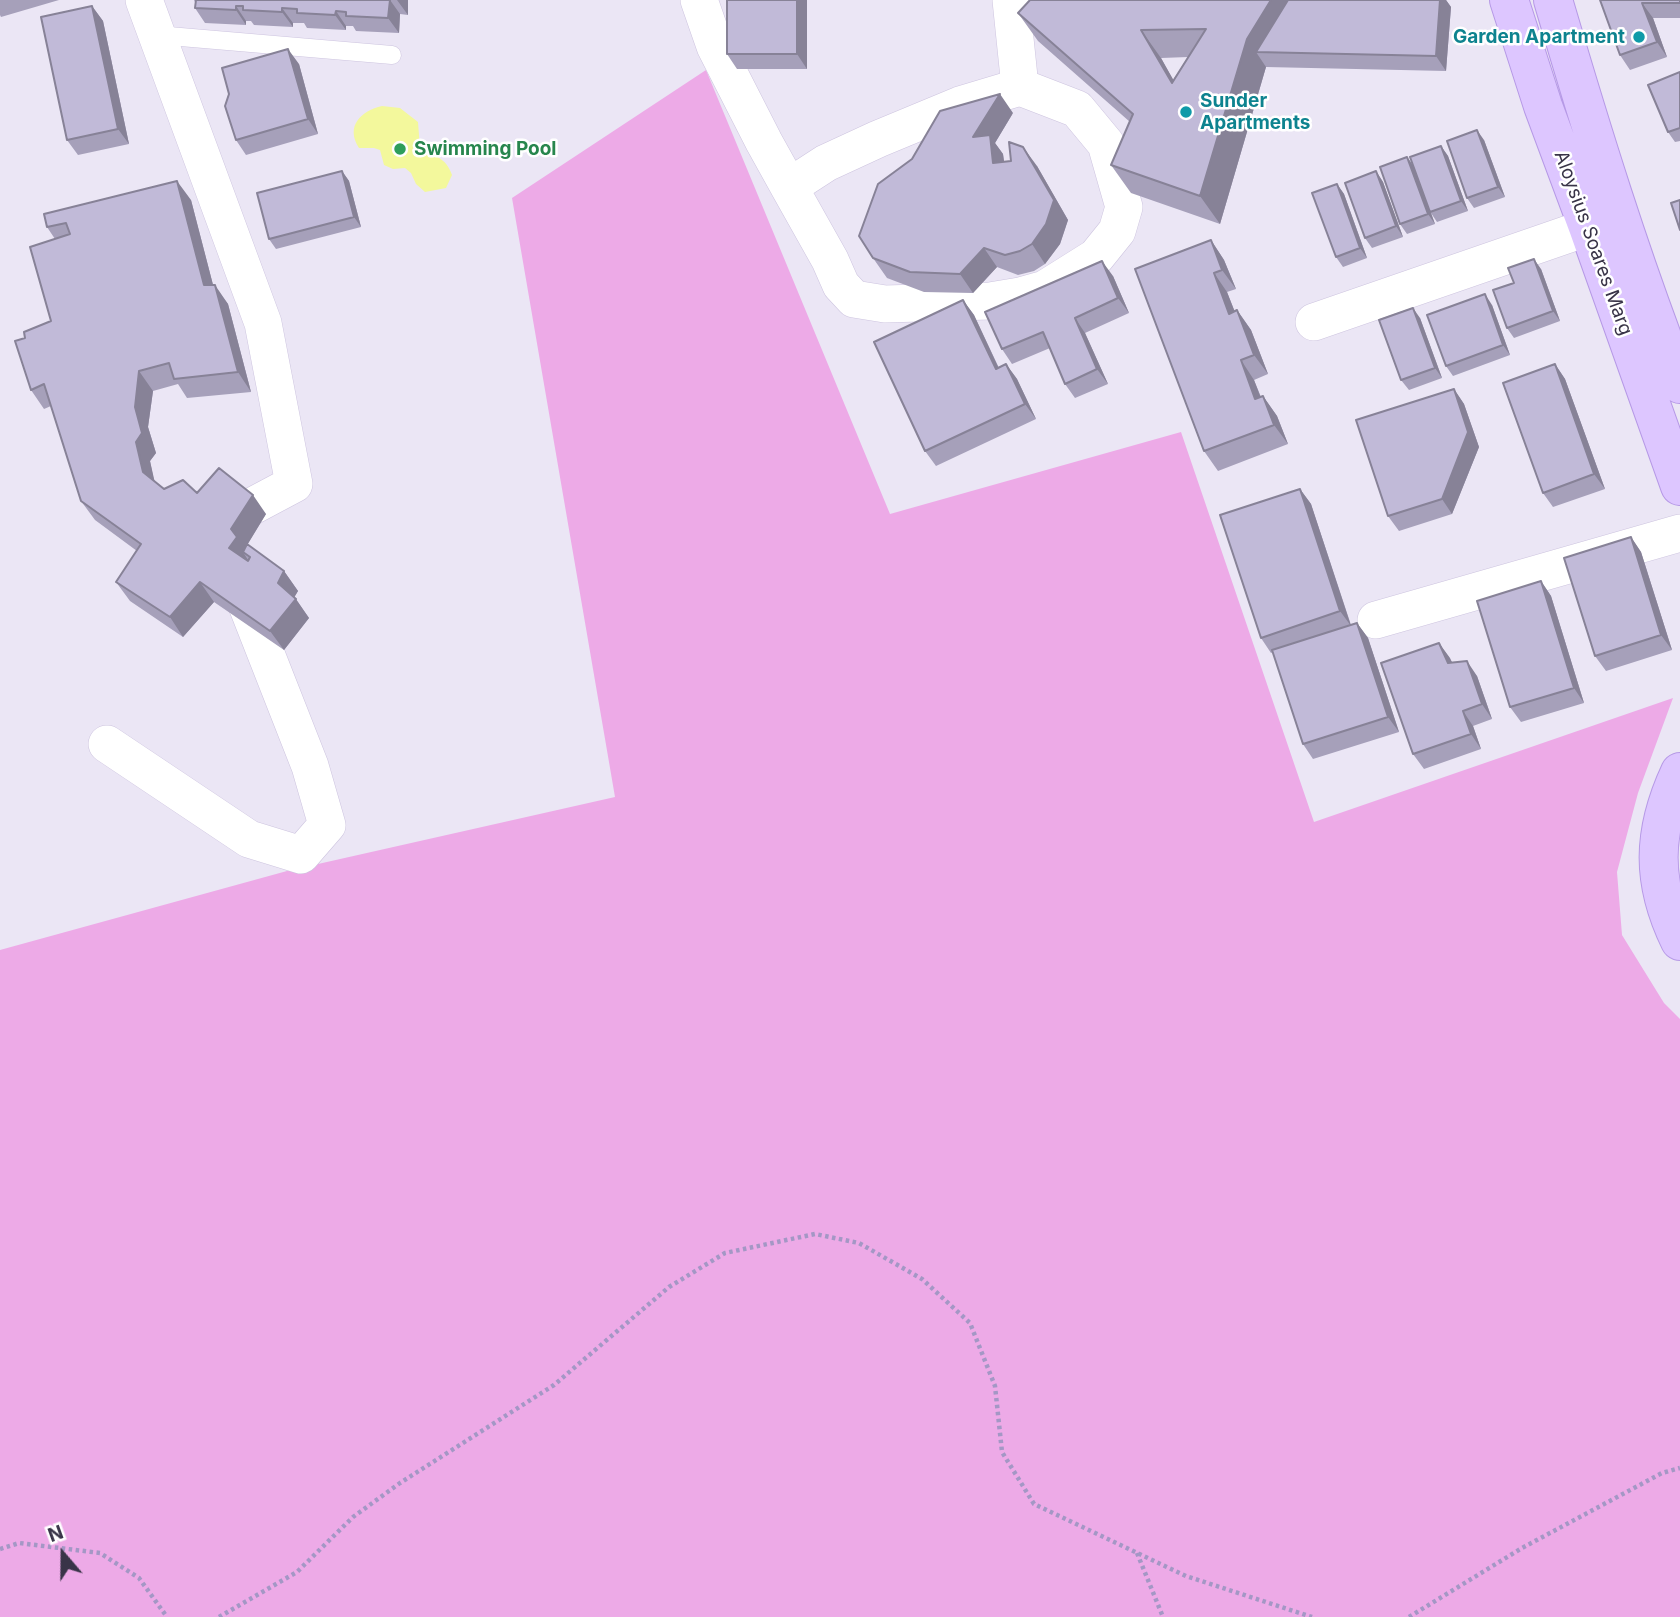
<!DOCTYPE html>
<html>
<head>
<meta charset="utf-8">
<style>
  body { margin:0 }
  #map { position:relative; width:1680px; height:1617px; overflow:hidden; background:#ebe6f5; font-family:Inter,sans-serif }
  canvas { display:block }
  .north { position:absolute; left:28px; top:1519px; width:70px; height:70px; -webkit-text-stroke:5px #fff; paint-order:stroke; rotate:340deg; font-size:19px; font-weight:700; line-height:28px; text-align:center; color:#393448 }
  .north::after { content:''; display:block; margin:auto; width:24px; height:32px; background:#393448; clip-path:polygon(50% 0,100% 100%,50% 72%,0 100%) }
</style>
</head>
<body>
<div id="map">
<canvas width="1680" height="1617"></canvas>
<div class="north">N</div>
</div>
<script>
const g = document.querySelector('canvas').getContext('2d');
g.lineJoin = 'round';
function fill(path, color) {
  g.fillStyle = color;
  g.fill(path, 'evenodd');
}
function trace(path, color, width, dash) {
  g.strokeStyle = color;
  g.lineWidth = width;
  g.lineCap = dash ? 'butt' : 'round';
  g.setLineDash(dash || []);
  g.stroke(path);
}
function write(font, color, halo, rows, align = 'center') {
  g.font = font + ' Inter,sans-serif';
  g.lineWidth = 5;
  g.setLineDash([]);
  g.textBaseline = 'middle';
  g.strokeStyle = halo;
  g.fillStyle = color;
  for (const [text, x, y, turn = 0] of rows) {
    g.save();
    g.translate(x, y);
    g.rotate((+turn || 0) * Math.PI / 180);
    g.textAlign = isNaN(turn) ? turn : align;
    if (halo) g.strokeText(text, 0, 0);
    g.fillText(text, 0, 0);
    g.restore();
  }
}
fill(new Path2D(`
  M706,70l184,444 291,-82 133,390 359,-124 -35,95 -21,79 5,63 42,68 16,16v598h-1680v-667l287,-79 328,-74 -103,-599z`), '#edaae7');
fill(new Path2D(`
  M382,106l18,2 18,14 2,26c14,8 26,9 32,27l-6,13 -21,4 -9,-8 -5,-11 -6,-5 -12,1 -9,-4 -4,-15 -6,-2h-15c-14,-22 2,-37 23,-42z`), '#f3f89c');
const lane = new Path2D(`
  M157,35l235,20`);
const street = new Path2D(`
  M144,0l119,323 31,161 -79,42 1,2
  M699,0l16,46 49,96 25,45 41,73 11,25 13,14 31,5 105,-3 30,-5 25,-7 51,-32 21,-26 7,-24 -18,-63 -29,-35 -57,-22 -60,18 -82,34 -52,24 -37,24
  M1011,0l9,87
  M1314,322l304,-105
  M1376,620l304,-87
  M107,744l142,95 52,16 26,-30 -17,-59 -71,-181`);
const secondary = new Path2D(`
  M1509,0l34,106 45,121 92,259
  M1553,0c38,129 78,259 127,384
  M1680,772c-28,60 -29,110 0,169`);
trace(lane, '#cdc4df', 19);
trace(street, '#cdc4df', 38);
trace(secondary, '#b699e6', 40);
trace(new Path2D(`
  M0,1549l19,-6 81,10 39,25 28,39
  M1137,1553l26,64
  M219,1617l78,-45 56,-55 47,-34 154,-98 115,-98 56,-34 90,-19 44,9 63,36 48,44 25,63 7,66 32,52 152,72 126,41
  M1409,1617l113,-69 140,-75 18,-5`), '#a497c5', 4.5, [3.5, 3.5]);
trace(lane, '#fff', 18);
trace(street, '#fff', 37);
trace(secondary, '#ddc6ff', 38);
fill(new Path2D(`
  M0,0h59l-58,17 -1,-2z
  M194,0h214v15l-8,-1 -1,19 -43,-2 -3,-5h-7v4l-39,-2 -3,-5h-11v4l-39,-2 -3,-4h-5v4l-41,-2 -10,-15v-6z
  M807,0v69h-70l-10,-15z
  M1030,0h416l5,7 -5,64 -180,-4 -46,157 -89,-31 -20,-28 19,-43 -92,-81 -20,-28zM1188,57l-15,23 -12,-22z
  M1600,0h80v18h-27l14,39 -37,13 -10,-15z
  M92,6l11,15 26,123 -51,11 -11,-15z
  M299,64l19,70 -72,21 -10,-15z
  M1680,72v69l-5,1 -7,-10z
  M1013,113l-18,30 8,11 1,8 33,4 31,54 -8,24 -15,20 -11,7 -16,4 -21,-8 -24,26 -49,-1 -37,-14 -14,-20z
  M1484,140l21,57 -31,11 -7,-10z
  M1441,146l7,10 20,55 -31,11 -6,-9 4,11 -28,10 -7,-10 7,-67 7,9z
  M342,171l7,10 12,46 -85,22 -7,-10z
  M1376,171l7,11 20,55 -31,11 -7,-10z
  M1337,184l7,10 23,64 -24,9 -7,-10z
  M191,200l22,85 15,19 23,88 -64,6 -9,-14 -25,7 -5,36 8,26 -6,8 4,20 10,8 33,4 69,21 -21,34 39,23 14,20 -4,6 15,21 -25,32 -70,-48 -31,35 -53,-36 -14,-19 21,-31 -42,-31 -14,-19 -30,-95 -7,3 -13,-19 20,-69 4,-82 -8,-12 -3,-13z
  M1211,240l13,20 12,29 -9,3 8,20 2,-2 14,20 17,44 -14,6 7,17 2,-1 14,20 11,28 -70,27 -14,-20z
  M1541,269l19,52 -46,17 -7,-10 7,-45z
  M1113,276l16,37 -44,20 23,51 -33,14 -10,-14 -15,-36 -38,16 -10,-15z
  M963,300l11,15 25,53 7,-4 11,15 19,40 -100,47 -11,-15z
  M1492,305l18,50 -57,21 -7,-10z
  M1420,318l22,60 -33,12 -8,-10z
  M1555,364l10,15 40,110 -52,18 -10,-14z
  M1454,389l10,15 15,43 -27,67 -53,17 -11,-15z
  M1300,489l11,15 40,121 6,-2 11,15 31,94 -86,27 -10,-15 -30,-92 -2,1 -10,-15z
  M1631,537l10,15 31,98 -66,21 -11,-15z
  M1541,581l10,15 33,107 -63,19 -11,-15z
  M1439,643l13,19 25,14 15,43 -19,7 8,23 -57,20 -11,-15z`), '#a6a0ba');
fill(new Path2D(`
  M390,0l10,14 -1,19 -11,-15z
  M397,0h11v15z
  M797,0h10v69l-10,-15z
  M1271,0h33l-48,52 10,15 -46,157 -20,-28 47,-157z
  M1440,0h6l5,7 -5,64 -10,-15z
  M1642,3l11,15 14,39 -10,-15z
  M92,6l11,15 26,123 -11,-15z
  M236,6l10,15v4l-10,-15z
  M282,8l11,15v4l-11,-15z
  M336,11l10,15v4l-11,-15z
  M1141,30l20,28 30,53 -19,-28z
  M288,49l11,15 19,70 -10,-15z
  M1000,94l13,19 -18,30 8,11 4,28 -34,-45z
  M1477,130l7,10 21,57 -7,-10z
  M1441,146l7,10 20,55 -7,-10z
  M1023,147l14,19 31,54 -8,24 -15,20 -13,-20z
  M1407,157l7,10 21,57 -7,-10z
  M342,171l7,10 12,46 -7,-10z
  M1376,171l7,11 20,55 -7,-11z
  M177,181l14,19 27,104 -14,-19z
  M1337,184l7,10 23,64 -7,-10z
  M1211,240l13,20 12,29 -14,-19z
  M984,248l13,19 -24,26 -13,-19z
  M1534,259l7,10 19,52 -7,-10z
  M1102,261l11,15 16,37 -11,-15z
  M1214,273l13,19 16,41 -14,-19z
  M215,285l13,19 23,88 -13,-20z
  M1485,294l7,11 18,50 -7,-10z
  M963,300l11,15 32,69 -10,-15z
  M1413,308l7,10 22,60 -7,-10z
  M1237,310l14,20 17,44 -14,-19z
  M1075,318l10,15 23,51 -11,-15z
  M1241,360l13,20 15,39 -14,-20z
  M1006,364l11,15 19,40 -11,-15z
  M1555,364l10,15 40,110 -11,-15z
  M139,371l14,20 -5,36 8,26 -6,8 7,31 -14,-20 -7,-30 -1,-35z
  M1454,389l10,15 15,43 -27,67 -10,-15z
  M1263,396l14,20 11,28 -14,-19z
  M1300,489l11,15 40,122 -11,-15z
  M253,495l13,19 -23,38 5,8 -5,8 -14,-20 2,-19z
  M1631,537l10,15 31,98 -11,-15z
  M284,571l14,20 -7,12 -13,-20z
  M1541,581l10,15 33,107 -10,-15z
  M200,582l14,20 -31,35 -13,-20z
  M296,599l13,19 -25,32 -14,-19z
  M1357,623l11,15 31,94 -11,-15z
  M1439,643l11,15 9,20 -11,-15z
  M1467,661l10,15 15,43 -10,-15z
  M1463,711l10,15 8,23 -10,-15z`), '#878297');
const building = new Path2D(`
  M196,0h194l-2,18 -42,-2v-4l-10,-1 -1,4 -38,-2v-4l-15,-1v4l-39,-2v-4h-7v4l-41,-2z
  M727,0h70v54h-70z
  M1030,0h241l-24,39 -47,157 -89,-31 22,-51 -115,-101zM1206,29l-34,54 -31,-53z
  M1288,0h152l-4,56 -180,-4z
  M1600,0h80v3h-38l15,39 -37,13z
  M92,6l26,123 -51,11 -26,-123z
  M288,49l20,70 -72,21 -11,-34 4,-12 -7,-26z
  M1680,72v56l-12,4 -20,-47z
  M1000,94l-27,43 17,-2 3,28 18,-2 -2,-19 14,5 31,53 -8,24 -14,20 -12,7 -15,4 -21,-7 -24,26 -50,-2 -37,-14 -14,-22 19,-52 34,-25 28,-48z
  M1477,130l21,57 -31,11 -20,-57z
  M1441,146l20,55 -31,11 -20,-55z
  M1407,157l21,57 -28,10 -20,-57z
  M342,171l12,46 -85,22 -12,-46z
  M1376,171l20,55 -31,12 -20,-55z
  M177,181l27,104h11l23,87 -64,7 -5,-16 -30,8 -4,36 7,26 -6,9 7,30 21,17 19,-9 14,13 22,-25 34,27 -22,34 6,8 -8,11 19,13 2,-4 -7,-5 4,-8 37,27 -6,12 18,16 -26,32 -70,-49 -30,35 -54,-35 25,-38 -60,-43 -37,-117 -13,6 -16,-49 10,-3 -1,-6 27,-11 -21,-74 40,-13 -4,-11 -19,4 -3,-13z
  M1337,184l23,64 -24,9 -24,-64z
  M1680,200v30l-9,-27z
  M1211,240l11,30 -8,3 15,41 8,-4 17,45 -13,5 14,39 8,-3 11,29 -70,26 -69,-182z
  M1534,259l19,52 -46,17 -14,-38 21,-7 -6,-15z
  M1102,261l16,37 -43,20 22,51 -32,15 -22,-52 -41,17 -17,-37z
  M1485,294l18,51 -57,21 -19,-51z
  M963,300l33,69 10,-5 19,40 -100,47 -51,-109z
  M1413,308l22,60 -34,12 -22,-60z
  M1555,364l39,110 -51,19 -40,-110z
  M1454,389l14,43 -26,67 -54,17 -32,-96z
  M1300,489l40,122 -79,27 -41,-123z
  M1631,537l30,98 -66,21 -31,-98z
  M1541,581l33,107 -64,19 -33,-106z
  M1357,623l31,94 -85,27 -31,-94z
  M1439,643l9,20 19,-2 15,43 -19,7 8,23 -58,20 -32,-91z`);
fill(building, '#c1bad8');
trace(building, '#878297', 2);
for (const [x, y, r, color] of [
  [1639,37,7,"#0f9aa8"],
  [1186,112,7,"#0f9aa8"],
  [400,149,7,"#2e9e5b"]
]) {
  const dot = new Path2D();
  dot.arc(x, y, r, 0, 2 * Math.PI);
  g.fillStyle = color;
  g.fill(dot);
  trace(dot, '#fff', 2.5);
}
write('bold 19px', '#0d838f', '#fff', [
  ["Garden Apartment",1625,37],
  ["Sunder",1200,101,"left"],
  ["Apartments",1200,123,"left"]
], 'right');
write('bold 19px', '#27864d', '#fff', [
  ["Swimming Pool",414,149]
], 'left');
write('19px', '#393448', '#fff', [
  ["Aloysius Soares Marg",1593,243,70]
]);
</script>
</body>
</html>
